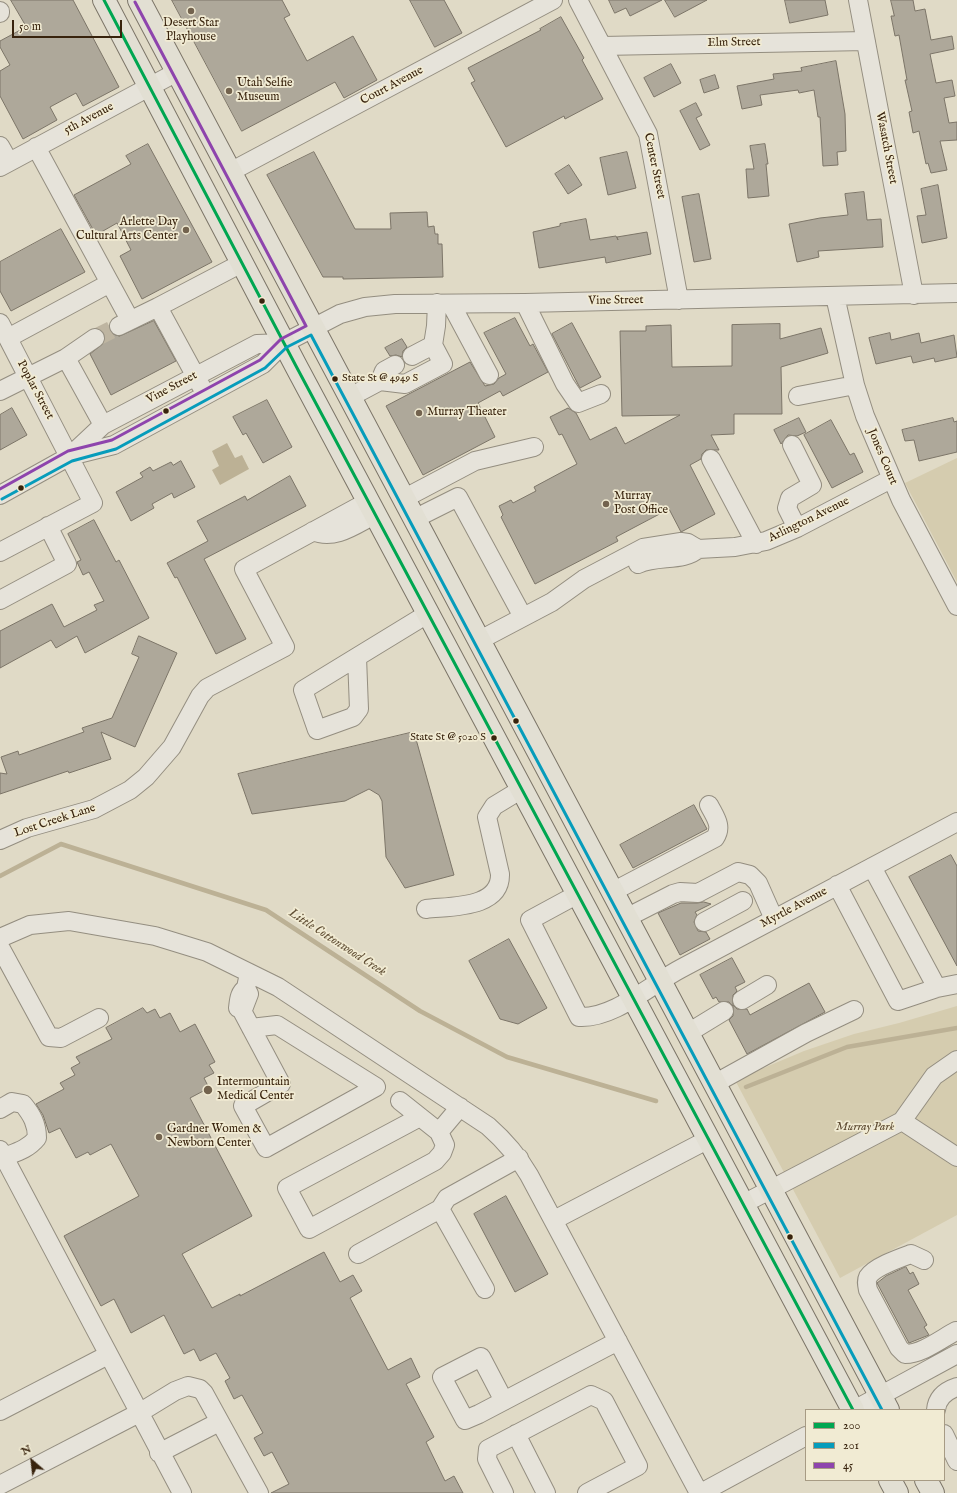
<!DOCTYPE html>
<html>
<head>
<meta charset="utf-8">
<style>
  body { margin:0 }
  #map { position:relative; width:957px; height:1493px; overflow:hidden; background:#e0dac6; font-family:"IM FELL English",serif }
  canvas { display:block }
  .legend { position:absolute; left:805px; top:1409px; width:140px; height:72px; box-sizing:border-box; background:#f1ebd3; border:1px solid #a79b84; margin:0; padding:5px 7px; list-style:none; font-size:12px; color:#38230d }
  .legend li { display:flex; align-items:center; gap:8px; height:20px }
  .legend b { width:20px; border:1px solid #a79b84 }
  .north { position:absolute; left:12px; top:1441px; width:40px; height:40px; -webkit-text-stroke:3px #f1ebd3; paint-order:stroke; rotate:332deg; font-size:11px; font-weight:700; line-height:16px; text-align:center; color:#38230d }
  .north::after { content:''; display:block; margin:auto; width:14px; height:18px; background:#38230d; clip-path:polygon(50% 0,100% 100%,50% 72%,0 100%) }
  .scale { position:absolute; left:12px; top:20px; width:110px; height:18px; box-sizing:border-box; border:2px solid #38230d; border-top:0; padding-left:5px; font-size:12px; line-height:14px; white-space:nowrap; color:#38230d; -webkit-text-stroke:3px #f1ebd3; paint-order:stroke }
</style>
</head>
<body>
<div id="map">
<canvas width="957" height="1493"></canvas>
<ul class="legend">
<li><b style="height:5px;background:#00a651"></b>200</li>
<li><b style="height:5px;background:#069cbb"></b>201</li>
<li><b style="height:5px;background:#8e44ad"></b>45</li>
</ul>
<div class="north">N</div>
<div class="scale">50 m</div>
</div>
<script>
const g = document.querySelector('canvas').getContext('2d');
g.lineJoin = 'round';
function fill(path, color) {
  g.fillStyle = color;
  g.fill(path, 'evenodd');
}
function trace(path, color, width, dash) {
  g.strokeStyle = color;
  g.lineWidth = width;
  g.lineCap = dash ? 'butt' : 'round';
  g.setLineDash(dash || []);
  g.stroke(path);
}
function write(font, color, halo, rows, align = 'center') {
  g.font = font + ' "IM FELL English",serif';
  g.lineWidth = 3.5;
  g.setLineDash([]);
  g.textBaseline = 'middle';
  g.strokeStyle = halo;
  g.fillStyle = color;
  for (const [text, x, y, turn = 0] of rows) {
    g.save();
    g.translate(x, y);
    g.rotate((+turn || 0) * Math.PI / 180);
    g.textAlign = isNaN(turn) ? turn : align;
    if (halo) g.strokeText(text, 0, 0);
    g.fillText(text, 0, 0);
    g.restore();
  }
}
fill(new Path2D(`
  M957,458v124l-52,-99z
  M957,1006v209l-117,63 -105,-198 69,-29 50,-17 45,-11z`), '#d5ccaf');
fill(new Path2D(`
  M227,443l8,15 7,-3 7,14 -29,16 -8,-15 7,-4 -7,-15z`), '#bcb195');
trace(new Path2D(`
  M0,876l61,-32 205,66 154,101 87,46 149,44
  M746,1087l101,-40 110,-19`), '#bcb195', 4.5);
const building = new Path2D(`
  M11,0h62l46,87 -36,19 -7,-13 -26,14 7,13 -34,19 -23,-43v-25l10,-6 -10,-18v-6l26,-14z
  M172,0h110l8,15 -6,3 23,43 46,-25 24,44 -33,18 -9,-16 -93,49z
  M410,0h34l18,33 -27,14z
  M609,0h53l-32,16 -4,-8 -11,5z
  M665,0h42l-32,17z
  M785,0h40l3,15 -38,8z
  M891,0h22l2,11 10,-2 6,31 21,-4 2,13 -24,5 6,29 16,-3 3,16 -11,2 5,25 8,-1v18l-17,1 7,29 -16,3 -3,-10 -2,1 -7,-33 -6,2 -4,-21 3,-1 -7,-31h2l-8,-45 -4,1 -4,-20h3z
  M561,17l23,41 -2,2 21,39 -38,20 -1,-3 -58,31 -35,-64 4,-2 -7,-13 73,-38 -1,-1z
  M836,61l9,53 1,37 -9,1 1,13 -15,1 -3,-49h-2l-4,-27 -15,3 -1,-3 -38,5 2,10 -20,4 -5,-23 37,-7 -1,-5 29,-3 -1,-3z
  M671,64l10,19 -27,14 -10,-19z
  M715,75l4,13 -15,5 -4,-13z
  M696,103l6,12 -6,3 14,27 -10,5 -20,-39z
  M148,144l64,118 -70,37 -22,-43 11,-6 -14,-27 -21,12 -22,-40 57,-31 -5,-8z
  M765,144l3,20h-2l3,32 -21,2 -2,-29h8l-4,-23z
  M314,152l41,77h36l-1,-16 37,-1 1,15 6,-1 1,8h3v10h4l1,33 -100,2v-2h-20l-56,-102z
  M627,152l9,36 -28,7 -8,-37z
  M569,165l13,20 -14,9 -13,-20z
  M938,185l9,53 -25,5 -5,-27 9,-1 -5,-26z
  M864,192l3,28 14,-1 2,28 -65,4 1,6 -22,5 -8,-38 31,-6 28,-3 -3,-21z
  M699,194l12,65 -17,3 -12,-65z
  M586,219l4,21 26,-4 2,4 -1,-3 30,-5 4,22 -45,9 -1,-6 -66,11 -6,-36 27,-6v-2z
  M61,229l24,43 -74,39 -11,-20v-29z
  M515,318l15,28 3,-2 15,28 -45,24 -3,-5 -22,12 17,34 -72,38 -37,-69 84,-44 15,24 9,-2 5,-6 7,-4 -22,-41z
  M154,321l22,40 -65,34 -21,-41 15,-12v-5l-4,-7 8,-4 4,8 6,2z
  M572,323l29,54 -21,11 -28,-54z
  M780,324v15l41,-11 7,25 -47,14 1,47h-48v20l-23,1 8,15h-13l-4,4 -1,5 -11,6 25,49 -34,18 -12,-23 -53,28 2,4 -83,43 -34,-67 2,-2 -4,-9 12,-6 2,3 23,-12 -2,-4 43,-23 -15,-30 -3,1 -9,-18 18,-9 8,5 14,27 26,-13 9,17 55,-29 -58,1 -2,-85h26v-5l25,-1 1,42 60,-1v-41z
  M890,333l1,7 28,-7 2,10 33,-8 3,22 -22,5 -1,-4 -21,5 -2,-7 -35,8 -7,-26z
  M402,339l5,8 -4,4 -1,6 -6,-2 -6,1 -5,-8z
  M267,400l25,47 -29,16 -17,-30 -3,2 -10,-18z
  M12,408l15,27 -27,15v-35z
  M799,418l7,14 -9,4 -9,-1 -7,9 -7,-14z
  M953,418l1,4 3,-1v31l-38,9 -5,-21 -9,1 -3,-11z
  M831,420l19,35 4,-2 9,19 -31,16 -28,-53z
  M181,461l14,26 -21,11 -2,-5 -20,11 2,4 -23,13 -15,-29 27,-15 -3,-4 10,-6 3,4 18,-9 2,3z
  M290,476l16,30 -102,53 42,80 -30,15 -39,-77 -2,1 -8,-15 41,-22 -11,-20 48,-25 2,4z
  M94,520l22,42 3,-2 30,58 -64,35 -8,-17 -21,12 -5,-8 -51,28v-37l52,-27 12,23 33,-17 -3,-5 10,-4 -15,-29 -6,3 -6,-13 4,-2 -13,-26z
  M139,636l38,17 -42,94 -34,-15 10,27 -42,14 -1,-2 -68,23v-21l7,1 -6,-17 17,-6 1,4 65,-23 -2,-4 30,-10 27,-61 -7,-3z
  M414,732l40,143 -49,13 -19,-31 -4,-56 -3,-6 -10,-6 -24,12 -93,13 -14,-40z
  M694,805l13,24 -74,39 -13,-23z
  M951,855l6,11v100l-48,-89z
  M704,902l7,2 -16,8 2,3 -3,7 4,9 8,1 4,7 -30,16 -22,-42 23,-10h16z
  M509,939l38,69 -29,16 -18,-5 -31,-58z
  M732,958l13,24 -10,5 2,4 -4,4v10l4,4h10l3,6 59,-32 16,29 -78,42 -18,-34 4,-4v-10l-4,-4h-10l-3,-5 -3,2 -13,-24z
  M143,1008l4,5 8,-4 5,9 10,-5 10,19 15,-8 20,38 -6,3 5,8 -10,5 5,10 -19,10 62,118 -70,38 30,54 28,-14v2l84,-44 16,30 13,-7 9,16 -12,7 38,72 23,-12 9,19 -14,7 28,53 -8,5 19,39 9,-5 9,17h-192l18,-9 -17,-32 -8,4 -10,-18 9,-5 -21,-38 -8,4 -9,-18 5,-3 -14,-25 -16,8 -6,-12 -10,5 -20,-39 -33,18 -17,-34 -13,7 -37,-70 75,-40 -28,-52 -21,11 -2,-3 -12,6 -16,-30 -11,5 -6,-18 -7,-11 28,-15 -4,-6 15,-8 -4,-7 9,-5 -4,-6 36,-18 -6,-11z
  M506,1196l42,78 -33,18 -41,-78z
  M906,1267l4,7 3,-2 6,12 -11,6 19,35 -3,2 5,8 -20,8 -32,-60 9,-7z`);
fill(building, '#aea89a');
trace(building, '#7c7568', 1);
trace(new Path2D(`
  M95,338l24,-12`), '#beb5a1', 18, [18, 9]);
const minor = new Path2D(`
  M578,0l70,134 31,166
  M858,0l56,295
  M0,11v2
  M602,46l264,-5
  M0,146l9,16
  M36,147l94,173
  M0,167l177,-95
  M230,172l323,-172
  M835,296l20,89 10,31 36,84 56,106
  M525,303l40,81 13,19 23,-9
  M451,304l38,71
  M0,323l93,180 -93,49
  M119,326l39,-19
  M8,338l102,-55
  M412,356l21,-11
  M66,358l29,-20
  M380,381l4,-10 11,-6
  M201,386l-43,-79 84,-44
  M0,391l66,-33 37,67
  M798,396l57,-11
  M350,397l30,-16 25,3 38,-20 -10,-19 3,-19 1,-23
  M792,445l20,40 -22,13 -3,10 10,20
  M70,456l44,-11 149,-81 21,-21 56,-29 25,-7 30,-3 130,-1 432,-10
  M711,459l45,85
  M0,495l70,-39 33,-31 154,-81 27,-1
  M403,499l72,-38 59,-14
  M414,519l44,-22 65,120
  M313,531c22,10 43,-7 63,-17
  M638,564c19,-9 46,-2 60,-15
  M0,600l67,-36 -19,-38
  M478,641l74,-39 32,-23 59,-31 38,-6 7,1 10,6 37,-2 31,-6 31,-13 94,-49
  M357,657l-54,33 14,40 36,-13 6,-8 -2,-52 72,-44
  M0,840l27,-12 67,-19 36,-19 16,-13 26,-30 28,-51 7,-8 78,-41 -41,-78 125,-68
  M872,867l65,121
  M837,885l61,116 39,-13 20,-4
  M612,892l103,-54c8,-12 0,-21 -6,-33
  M578,894l-48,26 49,97c35,2 72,-33 103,-49 91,-49 183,-97 275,-146
  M426,909c24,-3 75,0 74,-35l-13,-57 7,-11 28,-17
  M626,918l47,-24 7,-2 18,1 40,-21 12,3 8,8 16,36
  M704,922l39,-21
  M0,938l30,-13 39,-4 86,15 52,16 71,35 210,139c17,15 30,30 41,49l170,318
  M0,947l49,90 12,1 38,-20
  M246,988c-7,5 -7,12 -8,20l3,1 3,-2 5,-13 -3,-6 3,-15
  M742,1000l25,-15
  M241,1009l40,75 -38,22 23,42 110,-61 -99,-62 -26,3
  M688,1033l36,-22
  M714,1084l92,-51 48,-23
  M400,1101l39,31 21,-25
  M0,1109l12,-7 11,2c9,11 14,20 14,34 -9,11 -20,14 -33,19l-4,-7
  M420,1117l-133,71 22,41 126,-68 7,-8 3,-8 -6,-13
  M902,1121l55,36
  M0,1158l4,-1 178,336
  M743,1204l159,-83 32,-45 23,-16
  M554,1220l155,-81
  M358,1254l82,-45
  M924,1260l-13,-6c-11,4 -37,13 -43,23 -2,4 -1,8 0,13l31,58 6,6c17,0 36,-15 51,-23
  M485,1289l-45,-80 7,-11 72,-40
  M504,1401l-23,-44 -39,20 23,43 14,-6 139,-73
  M854,1410l103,-56
  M936,1410c1,-12 9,-19 21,-23
  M0,1411l108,-56
  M516,1434l30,59
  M944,1434l13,27
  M159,1453l60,-31
  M0,1485l139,-72 36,-22 13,-5 12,3 4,4 55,100
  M504,1493l-17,-34 1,-10 103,-54 13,6 34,65 -51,27
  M701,1493l105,-57`);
const major = new Path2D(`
  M104,0l192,366 557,1044
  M139,0l749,1410
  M890,1480l7,13
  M926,1480l7,13`);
trace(minor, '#948e80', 20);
trace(major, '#7c7568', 24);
trace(minor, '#e6e3da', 18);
trace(major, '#e2dfd3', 22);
trace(new Path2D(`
  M104,0l192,366 557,1044`), '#00a651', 3);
trace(new Path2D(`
  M2,499l70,-38 44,-12 149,-81 22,-21 24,-12 571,1075`), '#069cbb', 3);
trace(new Path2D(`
  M0,489l68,-38 44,-11 148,-80 21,-21 25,-13 -171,-324`), '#8e44ad', 3);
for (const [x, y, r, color] of [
  [191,11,4,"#73634e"],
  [229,91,4,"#73634e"],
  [186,230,4,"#73634e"],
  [262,301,3.5,"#38230d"],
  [335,379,3.5,"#38230d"],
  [166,411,3.5,"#38230d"],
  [419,413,4,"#73634e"],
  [21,488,3.5,"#38230d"],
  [606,504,4,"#73634e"],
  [516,721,3.5,"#38230d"],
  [494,738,3.5,"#38230d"],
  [208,1090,5,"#73634e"],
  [159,1137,4,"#73634e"],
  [790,1237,3.5,"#38230d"]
]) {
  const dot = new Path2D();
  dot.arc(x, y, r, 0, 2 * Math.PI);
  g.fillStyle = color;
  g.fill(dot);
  trace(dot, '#f1ebd3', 1.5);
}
write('11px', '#38230d', '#f1ebd3', [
  ["State St @ 4949 S",342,379],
  ["State St @ 5020 S",486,738,"right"]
], 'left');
write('12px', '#38230d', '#f1ebd3', [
  ["Desert Star",191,24,"center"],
  ["Playhouse",191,38,"center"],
  ["Utah Selfie",237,84],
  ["Museum",237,98],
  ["Arlette Day",178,223,"right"],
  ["Cultural Arts Center",178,237,"right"],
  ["Murray Theater",427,413],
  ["Murray",614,497],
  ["Post Office",614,511],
  ["Intermountain",217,1083],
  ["Medical Center",217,1097],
  ["Gardner Women &",167,1130],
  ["Newborn Center",167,1144]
], 'left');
write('12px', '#38230d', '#f1ebd3', [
  ["Elm Street",734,43,-1],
  ["Court Avenue",392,86,-28],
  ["5th Avenue",89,119,-28],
  ["Wasatch Street",886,148,79],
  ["Center Street",654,166,78],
  ["Vine Street",616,301,-1],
  ["Vine Street",172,388,-28],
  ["Poplar Street",35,390,62],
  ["Jones Court",882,457,67],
  ["Arlington Avenue",809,520,-26],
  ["Lost Creek Lane",55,821,-18],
  ["Myrtle Avenue",794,908,-28]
]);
write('italic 12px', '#5d4a31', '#f1ebd3', [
  ["Murray Park",865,1128]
]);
write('italic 13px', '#614f35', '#f1ebd3', [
  ["Little Cottonwood Creek",337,943,33]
]);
</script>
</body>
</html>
